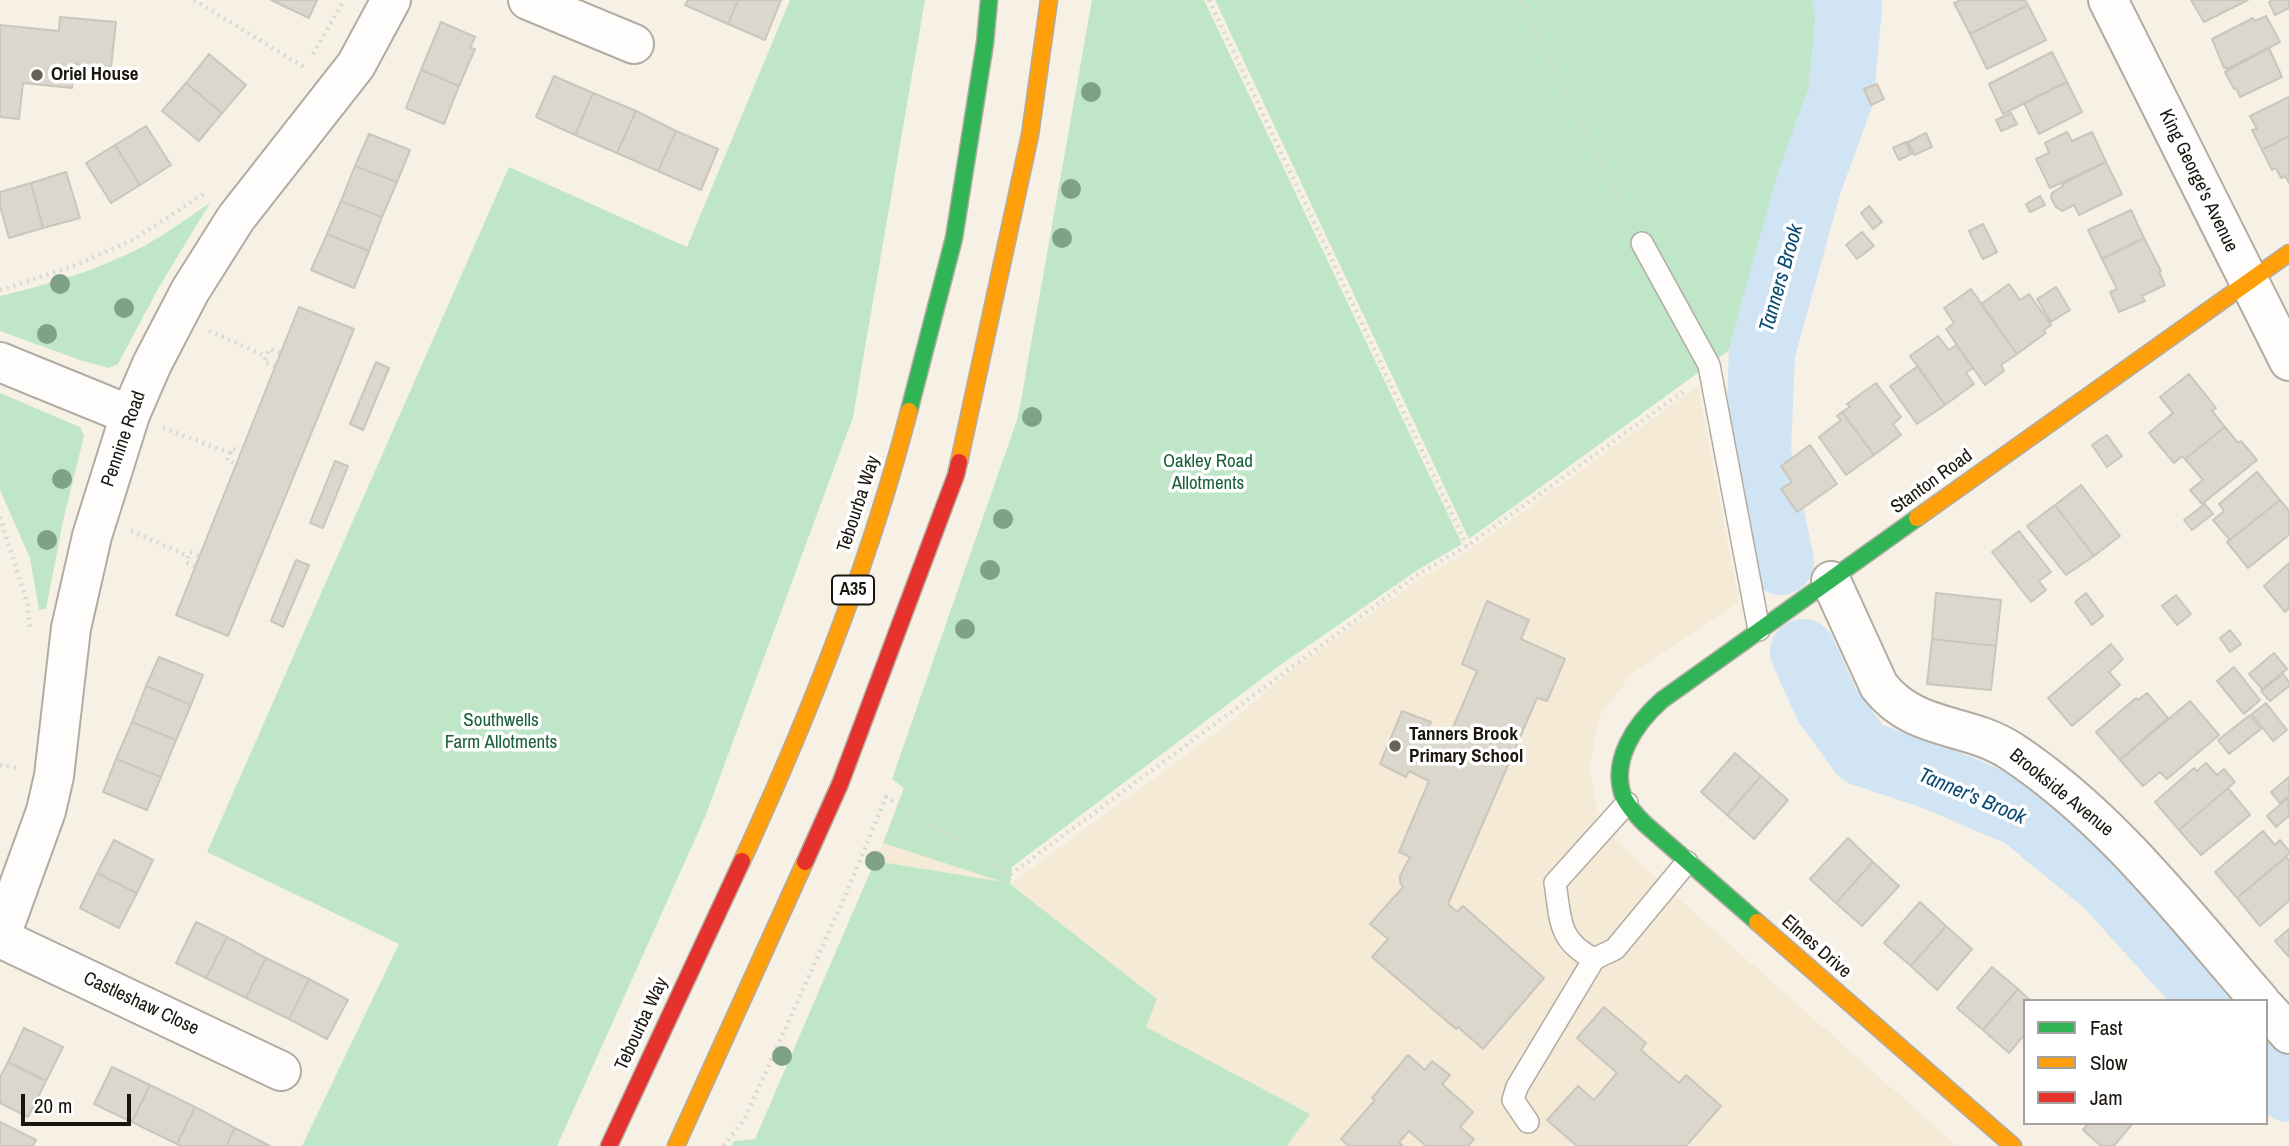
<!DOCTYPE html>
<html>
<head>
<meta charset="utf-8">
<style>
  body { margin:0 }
  #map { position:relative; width:2289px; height:1146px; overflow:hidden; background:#f6f0e5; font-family:"Archivo Narrow",sans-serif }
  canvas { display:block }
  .legend { position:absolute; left:2023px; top:999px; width:245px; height:126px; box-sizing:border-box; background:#fff; border:2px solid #a3a29f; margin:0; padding:9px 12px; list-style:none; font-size:21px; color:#1a160f }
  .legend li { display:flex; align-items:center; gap:14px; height:35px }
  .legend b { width:35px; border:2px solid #a3a29f }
  .scale { position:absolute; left:21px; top:1094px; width:110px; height:32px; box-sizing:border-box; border:4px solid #1a160f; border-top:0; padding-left:9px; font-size:21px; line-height:24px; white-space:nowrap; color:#1a160f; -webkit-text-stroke:5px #fff; paint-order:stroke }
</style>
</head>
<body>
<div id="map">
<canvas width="2289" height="1146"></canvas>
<ul class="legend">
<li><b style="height:9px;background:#30b455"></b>Fast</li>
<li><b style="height:9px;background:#ff9f0a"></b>Slow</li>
<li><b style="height:9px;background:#e5322d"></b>Jam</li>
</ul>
<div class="scale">20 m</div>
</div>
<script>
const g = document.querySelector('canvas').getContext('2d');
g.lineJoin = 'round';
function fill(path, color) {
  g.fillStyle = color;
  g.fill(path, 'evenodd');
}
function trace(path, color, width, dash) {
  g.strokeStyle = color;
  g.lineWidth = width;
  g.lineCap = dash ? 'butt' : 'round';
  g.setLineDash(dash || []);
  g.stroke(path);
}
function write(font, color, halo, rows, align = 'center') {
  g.font = font + ' "Archivo Narrow",sans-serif';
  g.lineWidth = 7;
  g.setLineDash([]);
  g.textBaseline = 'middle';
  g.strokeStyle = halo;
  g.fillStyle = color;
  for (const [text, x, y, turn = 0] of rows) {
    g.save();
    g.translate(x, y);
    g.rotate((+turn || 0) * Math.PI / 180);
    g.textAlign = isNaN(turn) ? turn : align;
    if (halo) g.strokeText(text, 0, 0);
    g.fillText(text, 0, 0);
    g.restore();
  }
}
fill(new Path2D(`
  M1698,386l41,216 -107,71 -33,44 -10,53 12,55 63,61 293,260h-1199l-3,-6 128,-297 127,41 221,-162 53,-46 138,-99 42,-23z`), '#f5ead6');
fill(new Path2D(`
  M790,0h135l-72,417 -148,400 -148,329h-255l97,-202 -192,-92 302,-685 178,80z
  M1092,0h112l258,544 -46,27 -140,97 -264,199 -2,17 147,115 -11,28 164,87 -23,32h-556l3,-5 21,-2 120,-278 128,21 -120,-39 21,-55 -12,-9 126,-362z
  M1215,0h614l-17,85 -24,84 -38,166 -281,204z
  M210,203l-51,84 -41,77 -9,4 -29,-8 -80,-29v-35c55,-13 112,-30 161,-60 16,-10 32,-22 49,-33z
  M0,393l80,34 4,9 -21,85 -17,88 -7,1 -9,-52 -30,-68z`), '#bfe7c7');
trace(new Path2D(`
  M1781,562l-23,-110 4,-100 47,-169 32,-88 8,-88 -4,-7
  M1803,652l24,53 35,48 72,24 89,38 85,70 105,116
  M2266,1063l23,26`), '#d0e4f3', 66);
const building = new Path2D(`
  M271,0h46l-8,18z
  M688,0h50l-10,24 -43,-19z
  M738,0h43l-16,40 -37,-16z
  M1961,0h64l3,5 -58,29 -16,-31z
  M2191,0h57l-44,22z
  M2273,0h16v8l-14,7 -6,-13z
  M2028,5l18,35 -59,29 -17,-35z
  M2266,16l14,26 -53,27 -1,-2 -2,1 -12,-29 41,-21 2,3z
  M60,17l56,5 -5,45 -37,-3 -2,24 -49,-5 -4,36 -19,-2v-92l59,6z
  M441,22l34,15 -5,11 5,1 -16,37 -38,-16z
  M2269,48l13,29 -42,20 -4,-9 -2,1 -9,-17z
  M2052,52l15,30 -64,32 -14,-30z
  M209,54l37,31 -24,28 -36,-30z
  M421,70l38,16 -15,38 -38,-16z
  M554,76l39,17 -18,42 -39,-18z
  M2067,82l15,30 -43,22 -15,-31z
  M186,83l36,30 -23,28 -37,-30z
  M1877,84l7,15 -13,6 -7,-16z
  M593,93l43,18 -19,42 -42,-18z
  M2289,97v39l-27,14 -10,-20 5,-1 -7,-13z
  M636,111l40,20 -18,40 -41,-18z
  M2011,113l6,11 -16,7 -5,-11z
  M146,126l25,39 -31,20 -25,-40z
  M676,131l42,18 -17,41 -43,-19z
  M2067,132l5,9 20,-9 14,30 -56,26 -14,-29 13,-6 -4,-10z
  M1926,133l6,14 -18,8 -6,-13z
  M369,134l41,16 -13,32 -42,-16z
  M2289,136v47l-4,-7 -4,2 -5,-10 -4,2 -10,-20z
  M1906,142l5,12 -12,6 -6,-12z
  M115,145l25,40 -29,18 -25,-40z
  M2106,162l16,32 -43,21 -5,-10 -12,6 -6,-4 -5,-9 1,-5 11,-7 -1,-2z
  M355,166l42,16 -15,35 -41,-16z
  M66,172l14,46 -37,10 -12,-45z
  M31,183l12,45 -34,10 -9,-32v-14z
  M2040,196l5,9 -15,7 -4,-8z
  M341,201l41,16 -13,34 -42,-17z
  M1869,206l13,16 -9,7 -12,-16z
  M2131,210l13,28 -42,21 -14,-29z
  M1983,224l14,28 -14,7 -14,-28z
  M1862,232l12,14 -17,13 -11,-14z
  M327,234l42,17 -15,37 -43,-18z
  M2144,238l17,33 -2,1 6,13 -23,11 3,5 -26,11 -9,-20 7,-3 -15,-30z
  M2009,284l11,16 9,-6 22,31 -8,6 3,2 -29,21 -36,-50z
  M2056,287l14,23 -19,12 -14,-23z
  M1971,289l46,65 -16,11 3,6 -19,14 -39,-56 8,-6 -10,-15z
  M299,307l55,22 -126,307 -52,-21z
  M1938,336l11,14 7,-5 17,23 -7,5 8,11 -29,21 -35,-49z
  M376,362l13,6 -26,62 -13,-6z
  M1918,366l27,39 -28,19 -27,-38z
  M2189,374l27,34 -4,3 13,16 -40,32 -3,-3 -8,7 -25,-30 24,-20 -13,-16z
  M1876,383l25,34 -8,7 8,11 -27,20 -32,-43 8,-5 -3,-3z
  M1842,412l32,43 -28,20 -27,-38 22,-17 -4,-4z
  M2225,427l13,16 3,-2 16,19 -55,44 -12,-14 13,-10 -18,-21z
  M2107,435l15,21 -15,11 -15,-22z
  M1810,445l27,39 -40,28 -16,-23 11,-7 -11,-16z
  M335,461l13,5 -25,62 -13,-5z
  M2257,472l23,28 -50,40 -17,-20 11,-9 -5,-7z
  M2081,485l39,51 -26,20 -39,-51z
  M2280,500l9,11v24l-41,33 -21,-26z
  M2205,504l8,10 -21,16 -8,-10z
  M2055,505l39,51 -28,19 -39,-49z
  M2019,531l32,41 -12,9 7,9 -15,12 -39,-50z
  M296,560l13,5 -26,62 -12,-6z
  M2289,563v45l-4,4 -21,-26z
  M1936,593l65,7 -5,46 -64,-7z
  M2086,593l17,23 -11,9 -17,-23z
  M2176,595l15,19 -14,11 -15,-19z
  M1487,601l42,19 -8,19 44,20 -18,42 -10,-3 -89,206 9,8 6,-6 81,72 -61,71 -25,-22 -2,2 -84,-72 16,-18 -18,-15 33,-37 -3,-5v-6l10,-19 -11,-5 30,-71 -20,-10 -3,6 -26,-13 22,-53 29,11 -4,8 21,9 29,-68 -15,-7z
  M2230,630l11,14 -11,8 -10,-14z
  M1932,639l64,7 -5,44 -64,-6z
  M2111,644l12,15 -14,13 11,13 -48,41 -24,-28z
  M2274,653l13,16 -25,20 -13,-15z
  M159,657l44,18 -12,30 -45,-19z
  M2234,667l26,33 -16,14 -27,-33z
  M2283,674l6,8v4l-19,15 -9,-10z
  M146,686l45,19 -15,35 -44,-18z
  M2147,693l21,25 -48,42 -24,-28 40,-34 2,2z
  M2190,701l29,34 -52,44 -7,-7 -17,14 -23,-26z
  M2266,703l21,27 -14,11 -21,-27z
  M2250,715l11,14 -32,25 -11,-14z
  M132,722l44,18 -15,37 -45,-18z
  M1735,753l26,23 -34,39 -26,-23z
  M116,759l45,18 -14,33 -44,-18z
  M2206,763l11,12 7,-6 11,13 -56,48 -24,-28 39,-34 3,3z
  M1761,776l27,24 -34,39 -27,-24z
  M2289,777v19l-9,7 -9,-11z
  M2228,788l22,27 -49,40 -22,-25z
  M2288,798l1,18 -13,11 -9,-11z
  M2263,831l12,14 5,-5 9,11v3l-52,44 -22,-26z
  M1848,838l25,24 -37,41 -26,-24z
  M114,840l39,20 -16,33 -40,-20z
  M2286,857l3,3v41l-29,25 -23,-28z
  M1873,862l26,24 -37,40 -26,-23z
  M97,873l40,20 -18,35 -39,-20z
  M1920,902l26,24 -35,40 -27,-23z
  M196,922l31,15 -21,41 -30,-15z
  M1946,926l26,23 -35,41 -26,-24z
  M2289,929v28l-14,-16z
  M227,937l39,21 -20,40 -40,-20z
  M266,958l43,21 -20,40 -43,-21z
  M1992,967l26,22 -35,41 -26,-22z
  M309,979l39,21 -21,39 -38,-20z
  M2018,989l13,12h-6v33l-16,19 -26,-23z
  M1604,1007l42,36 -5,7 38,33 7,-8 35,31 -35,40h-109l-30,-26 31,-34 16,14 23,-27 -40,-35z
  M24,1028l39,19 -17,34 -38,-19z
  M1408,1055l17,15 7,-9 18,14 -8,9 31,28 -13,15 14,12 -6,7h-42l-17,-15 -10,11 4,4h-54l-8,-7 34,-39 -3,-2z
  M8,1062l38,19 -18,36 -28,-14v-26z
  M112,1067l38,18 -18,37 -38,-18z
  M150,1085l45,22 -18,37 -45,-22z
  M195,1107l40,21 -9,18h-46l-3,-2z
  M0,1122l36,18 -3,6h-33z
  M2089,1123h44l-19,23h-13l-18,-16z
  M235,1128l35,18h-44z`);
fill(building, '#dbd7cd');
trace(building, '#cac6bd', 2);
const lane = new Path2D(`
  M1642,243l67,122 50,265
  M1627,803l-72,80c6,36 2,57 39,76l21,-10 72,-87
  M1528,1122l-15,-22 4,-13 77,-128`);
const street = new Path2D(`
  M528,0l106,44
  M2108,0l181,361
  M0,362l130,53
  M1831,581l48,105c36,46 87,36 132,65 99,65 172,162 249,250
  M0,938l46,-127 8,-35 17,-148 21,-92 38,-121 22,-51 38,-73 46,-73 120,-153 35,-65
  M0,938l281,133
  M2266,1008l23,26`);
const fast = new Path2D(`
  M909,411l45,-173 31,-195 4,-43
  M1757,922l-112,-98c-8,-8 -16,-16 -21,-26 -15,-37 12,-75 38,-98l255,-182`);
const slow = new Path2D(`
  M959,462l71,-327 19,-135
  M1917,518l372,-265
  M742,861c67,-145 127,-295 167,-450
  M1757,922l256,224
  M676,1146l129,-284`);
const jam = new Path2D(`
  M805,862l35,-78 116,-309 3,-13
  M609,1146l133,-285`);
trace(lane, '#b1aca3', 24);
trace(street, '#b1aca3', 42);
trace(fast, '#b1aca3', 19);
trace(slow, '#b1aca3', 19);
trace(jam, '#b1aca3', 19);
trace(new Path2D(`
  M194,0l113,69
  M1209,0l258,546
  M1521,0l107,218
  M313,54l31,-54
  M0,290l71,-23 62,-27 72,-47
  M209,331l57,25
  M275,366l-11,-4 5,-13 11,4
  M163,428l67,25 -3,7 9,4
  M230,453l2,-5 8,4
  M0,517l28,89 2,25
  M131,531l57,25
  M195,566l-9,-4 4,-10 9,4
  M0,765l16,3
  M724,1146l21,-28 101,-224 40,-97 125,77 406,-299 50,-29 217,-155`), '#d9d7d4', 4.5, [2, 5]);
trace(lane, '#fefdfb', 21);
trace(street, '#fefdfb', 38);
trace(fast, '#30b455', 16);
trace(slow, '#ff9f0a', 16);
trace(jam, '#e5322d', 16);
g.fillStyle = '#7ea188';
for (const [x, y] of [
  [1091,92],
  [1071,189],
  [1062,238],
  [60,284],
  [124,308],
  [47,334],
  [1032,417],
  [62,479],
  [1003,519],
  [47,540],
  [990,570],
  [965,629],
  [875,861],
  [782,1056]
]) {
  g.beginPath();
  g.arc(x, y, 10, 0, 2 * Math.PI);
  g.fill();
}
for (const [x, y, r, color] of [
  [37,75,7,"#67625a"],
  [1395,746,7,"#67625a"]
]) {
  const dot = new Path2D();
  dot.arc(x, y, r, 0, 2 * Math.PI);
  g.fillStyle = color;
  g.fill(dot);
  trace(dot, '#fff', 2.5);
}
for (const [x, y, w] of [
  [853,590,42]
]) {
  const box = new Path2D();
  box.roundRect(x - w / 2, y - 14.5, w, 29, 5);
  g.fillStyle = '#fff';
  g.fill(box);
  trace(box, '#1a160f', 2);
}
write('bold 18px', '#1a160f', null, [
  ["A35",853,590]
]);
write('bold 19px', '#1a160f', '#fff', [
  ["Oriel House",51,75],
  ["Tanners Brook",1409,735],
  ["Primary School",1409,757]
], 'left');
write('19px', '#1a160f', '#fff', [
  ["King George's Avenue",2198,181,64],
  ["Pennine Road",124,439,-71],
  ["Stanton Road",1932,482,-36],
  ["Tebourba Way",859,504,-72],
  ["Brookside Avenue",2061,793,39],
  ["Elmes Drive",1816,947,41],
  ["Castleshaw Close",141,1004,25],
  ["Tebourba Way",642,1024,-65]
]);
write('19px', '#1b603c', '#fff', [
  ["Oakley Road",1208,462],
  ["Allotments",1208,484],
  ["Southwells",501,721],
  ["Farm Allotments",501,743]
]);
write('italic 21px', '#094a72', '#fff', [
  ["Tanners Brook",1782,278,-74],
  ["Tanner's Brook",1972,797,23]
]);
</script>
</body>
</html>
